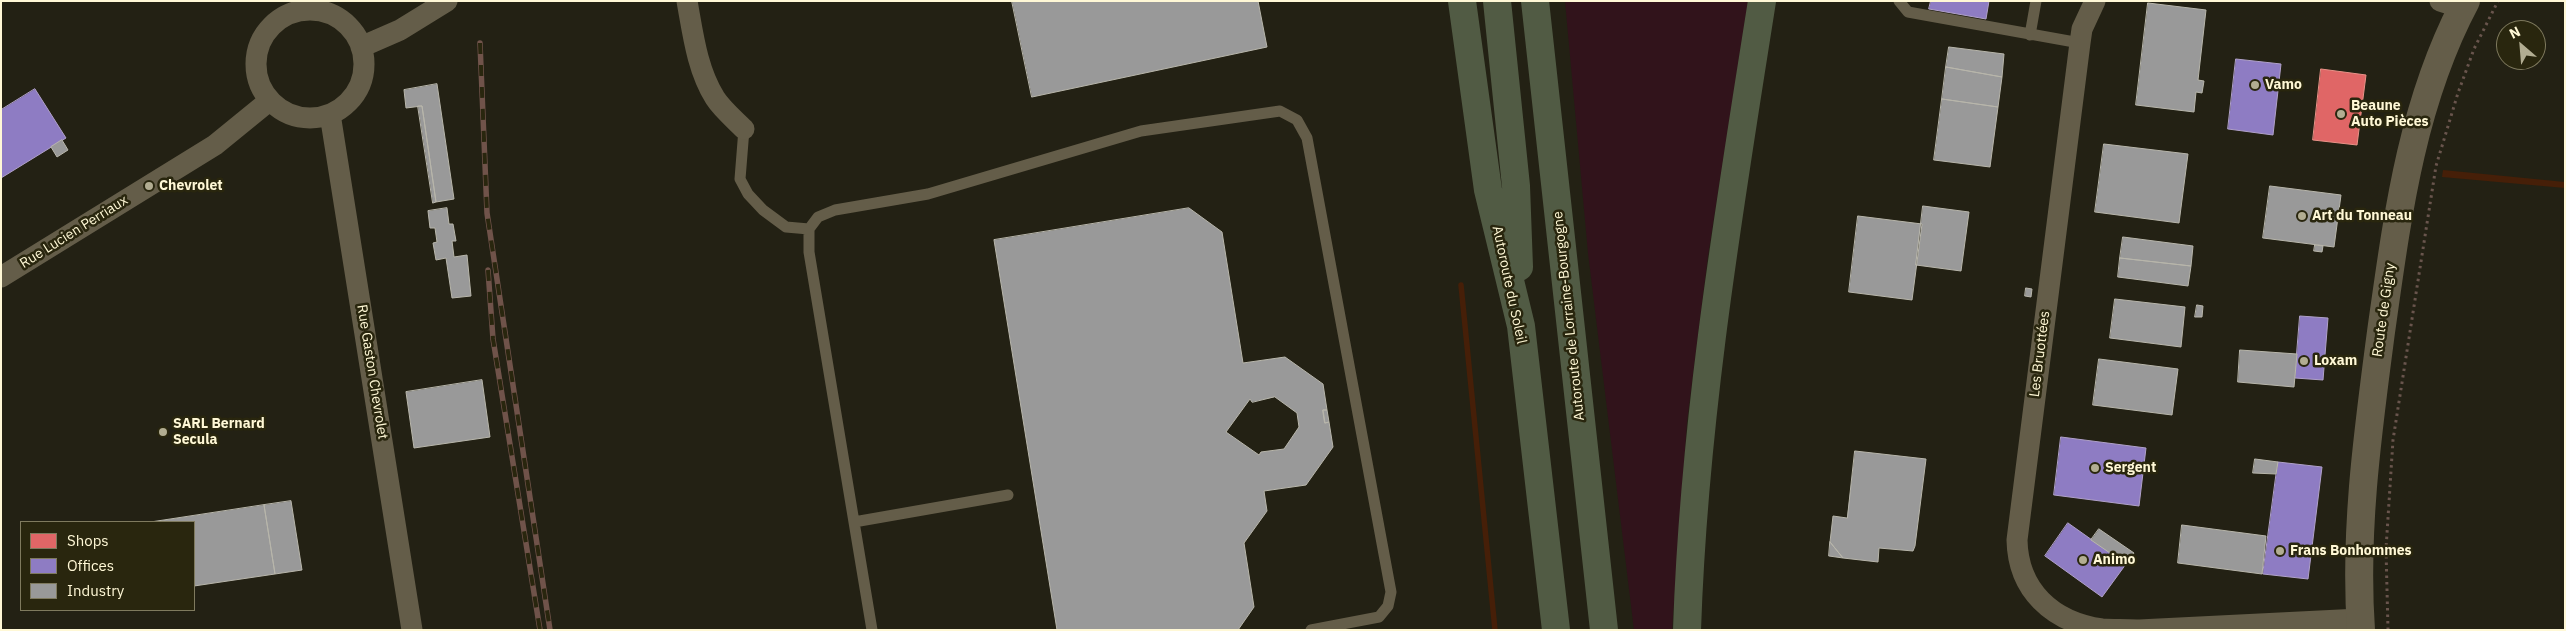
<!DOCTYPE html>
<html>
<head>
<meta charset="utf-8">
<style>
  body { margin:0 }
  #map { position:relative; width:2566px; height:631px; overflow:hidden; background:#232114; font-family:"IBM Plex Sans",sans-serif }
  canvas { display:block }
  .frame { position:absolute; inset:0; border:2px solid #fff8d6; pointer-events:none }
  .legend { position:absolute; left:20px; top:521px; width:175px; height:90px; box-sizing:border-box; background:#29260e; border:1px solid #7f7a5e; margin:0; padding:6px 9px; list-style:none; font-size:15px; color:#fff8d6 }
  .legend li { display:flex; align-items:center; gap:10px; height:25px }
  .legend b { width:25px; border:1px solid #7f7a5e }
  .north { position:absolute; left:2496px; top:20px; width:50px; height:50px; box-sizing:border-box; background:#29260e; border:1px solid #7f7a5e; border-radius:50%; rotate:333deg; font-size:14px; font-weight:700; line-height:20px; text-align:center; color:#fff8d6 }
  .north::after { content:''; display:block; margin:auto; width:18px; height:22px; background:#b2ad92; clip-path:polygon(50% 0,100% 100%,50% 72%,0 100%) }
</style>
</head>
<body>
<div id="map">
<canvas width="2566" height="631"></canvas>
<div class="frame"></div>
<ul class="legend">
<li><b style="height:14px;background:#e06666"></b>Shops</li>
<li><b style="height:14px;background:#8e7cc3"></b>Offices</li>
<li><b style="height:14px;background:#999"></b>Industry</li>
</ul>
<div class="north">N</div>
</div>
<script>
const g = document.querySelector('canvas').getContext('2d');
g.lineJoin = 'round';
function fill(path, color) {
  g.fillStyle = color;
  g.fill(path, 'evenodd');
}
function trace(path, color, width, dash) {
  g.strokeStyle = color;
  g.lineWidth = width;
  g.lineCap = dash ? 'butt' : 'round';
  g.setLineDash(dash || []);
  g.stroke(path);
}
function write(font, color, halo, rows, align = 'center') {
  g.font = font + ' "IBM Plex Sans",sans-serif';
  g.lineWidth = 5;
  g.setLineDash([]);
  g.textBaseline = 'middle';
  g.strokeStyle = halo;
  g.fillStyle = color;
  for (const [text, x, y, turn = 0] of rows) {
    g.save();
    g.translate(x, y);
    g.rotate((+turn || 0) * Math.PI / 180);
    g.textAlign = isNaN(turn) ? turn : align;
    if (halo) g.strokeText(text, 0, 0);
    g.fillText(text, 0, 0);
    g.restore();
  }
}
fill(new Path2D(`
  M1565,1h183l-40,255 -21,166 -15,208h-38l-46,-377z`), '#31131b');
fill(new Path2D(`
  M2443,170l122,12v6l-123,-11z`), '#461f08');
const shops = new Path2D(`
  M2321,69l45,6 -9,70 -44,-5z`);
fill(shops, '#e06666');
trace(shops, '#e99288', 1);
const offices = new Path2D(`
  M1931,1h58l-3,18 -57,-10z
  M2236,59l45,5 -8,71 -45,-6z
  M35,89l31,49 -65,40v-68z
  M2300,316l28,2 -5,62 -28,-2z
  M2061,437l85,11 -7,58 -85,-11z
  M2278,462l44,5 -14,112 -45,-5z
  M2068,523l58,41 -24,33 -57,-41z`);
fill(offices, '#8e7cc3');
trace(offices, '#b0a1c9', 1);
const industry = new Path2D(`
  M1012,1h246l9,46 -235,50z
  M2148,3l58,7 -8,70 6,1 -2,12 -6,-1 -2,20 -58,-7z
  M1949,47l55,7 -2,23 -56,-10z
  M1946,67l56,10 -4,30 -56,-8z
  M437,84l17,115 -18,3 -14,-96 -16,2 -2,-18z
  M1942,99l56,8 -8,60 -56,-7z
  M418,106h4l14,96 -3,1z
  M62,140l6,10 -11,7 -6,-10z
  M2104,144l84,10 -9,69 -84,-11z
  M2270,186l71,9 -7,52 -71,-9z
  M1923,206l46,6 -8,59 -45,-6z
  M447,208l2,16h4l3,17h-4l2,16 13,-2 4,41 -19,2 -6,-40 -10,2 -3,-17 4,-1 -2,-14h-5l-2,-17z
  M1189,208l33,24 21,131 42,-6 38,27 4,26h-4l2,13 4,-1 4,25 -27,38 -42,6 3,20 -23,32 10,64 -16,23h-181l-63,-390zM1275,397l22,16 2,14 -15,22 -23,3 -2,3 -33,-23 24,-33 2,3z
  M1858,216l64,8 -10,76 -63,-8z
  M2123,237l70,9 -2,20 -71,-8z
  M2315,245l8,1 -1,6 -8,-1z
  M2120,258l71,8 -3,20 -70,-9z
  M2026,288l6,1 -1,8 -6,-1z
  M2115,299l70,8 -4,40 -71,-9z
  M2197,305l6,1 -1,11h-7z
  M2240,350l57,4 -3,33 -56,-5z
  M2099,359l79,10 -6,46 -79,-10z
  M482,380l8,57 -76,11 -8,-56z
  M1323,410h4l2,12 -4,1z
  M1855,451l71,8 -11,87 -2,5 -34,-3 -1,14 -35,-4 -13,-16 3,-26 14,2z
  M2255,459l23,3 -2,12 -23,-1z
  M291,501l11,69 -27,4 -11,-69z
  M264,505l11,69 -81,12v-64h-43z
  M2182,525l84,11 -4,38 -84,-11z
  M2099,529l35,24 -8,11 -35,-24z
  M1830,542l13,16 -14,-2z`);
fill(industry, '#999');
trace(industry, '#b8b6ab', 1);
trace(new Path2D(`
  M1461,285l34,345`), '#461f08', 5.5);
trace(new Path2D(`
  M2388,630l-2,-81 7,-109 43,-274 22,-73 16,-44 24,-48`), '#69554d', 3, [2.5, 4]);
trace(new Path2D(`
  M1899,1l9,11 172,31
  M2030,35l6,-34
  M744,129l-4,50 8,15 15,16 23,17 23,2
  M854,522l154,-27
  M872,630l-63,-378v-23l9,-12 17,-7 93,-16 213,-63 139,-20 17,9 10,18 84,454 -3,14 -9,11 -68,13`), '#645d49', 11);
trace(new Path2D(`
  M687,1c6,33 10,68 28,97 7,11 19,21 29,31
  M2095,1l-13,28 -2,14 -63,497c1,50 35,82 85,89 12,1 24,0 35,1
  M2440,1l22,7
  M256 64a54 54 0 1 1 108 0a54 54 0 1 1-108 0Z
  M361,47l39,-17 47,-29
  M330,114l82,516
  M1,277l214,-132 54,-44
  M2139,630l221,-11`), '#645d49', 21);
trace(new Path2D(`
  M2361,630c-7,-100 7,-199 20,-298 16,-113 30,-228 85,-331`), '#645d49', 28);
trace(new Path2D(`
  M1462,1l26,189 33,136 35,304
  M1497,1l19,185 3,81
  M1535,1l69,629
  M1687,630c7,-212 42,-420 75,-629`), '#515b44', 28);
const rail = new Path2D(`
  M480,43l7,170 63,417
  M488,270l5,69 47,291`);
trace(rail, '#70534a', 5.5);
trace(rail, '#29260e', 4, [11]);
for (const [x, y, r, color] of [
  [2255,85,5,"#b2ad92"],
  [2341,114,5,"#b2ad92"],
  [149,186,5,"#b2ad92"],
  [2302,216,5,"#b2ad92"],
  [2304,361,5,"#b2ad92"],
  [163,432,5,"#b2ad92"],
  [2095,468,5,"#b2ad92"],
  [2280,551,5,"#b2ad92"],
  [2083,560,5,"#b2ad92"]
]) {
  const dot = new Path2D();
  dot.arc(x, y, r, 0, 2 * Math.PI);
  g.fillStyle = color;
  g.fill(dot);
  trace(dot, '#29260e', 2);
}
write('bold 14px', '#fff8d6', '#29260e', [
  ["Vamo",2265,85],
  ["Beaune",2351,106],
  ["Auto Pièces",2351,122],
  ["Chevrolet",159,186],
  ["Art du Tonneau",2312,216],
  ["Loxam",2314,361],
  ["SARL Bernard",173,424],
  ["Secula",173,440],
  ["Sergent",2105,468],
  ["Frans Bonhommes",2290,551],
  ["Animo",2093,560]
], 'left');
write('14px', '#fff8d6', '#29260e', [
  ["Rue Lucien Perriaux",74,232,-32],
  ["Autoroute du Soleil",1509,285,78],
  ["Route de Gigny",2384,310,-82],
  ["Autoroute de Lorraine-Bourgogne",1569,316,-96],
  ["Les Bruottées",2040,354,-83],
  ["Rue Gaston Chevrolet",372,372,81]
]);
</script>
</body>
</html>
